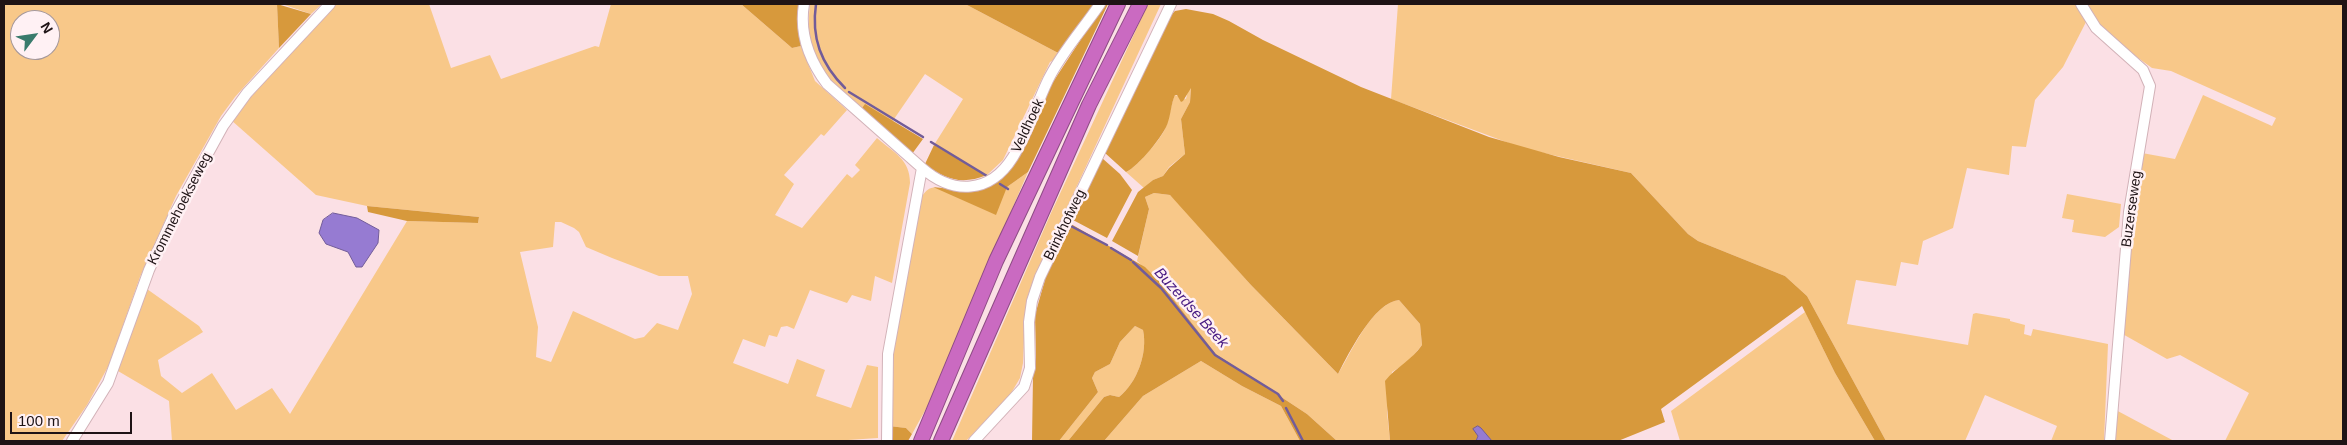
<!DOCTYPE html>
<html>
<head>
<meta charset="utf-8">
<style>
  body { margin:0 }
  #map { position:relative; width:2347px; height:445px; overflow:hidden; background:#fbe0e5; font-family:Helvetica,sans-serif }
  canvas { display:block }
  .frame { position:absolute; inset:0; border:5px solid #1e1315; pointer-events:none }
  .north { position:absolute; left:10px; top:10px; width:50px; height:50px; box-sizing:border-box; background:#fff1f4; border:1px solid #a5989b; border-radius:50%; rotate:59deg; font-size:14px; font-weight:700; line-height:20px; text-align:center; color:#1e1315 }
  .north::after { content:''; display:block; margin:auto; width:18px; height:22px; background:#397b6c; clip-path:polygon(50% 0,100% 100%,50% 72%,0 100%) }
  .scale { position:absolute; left:10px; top:412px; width:122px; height:22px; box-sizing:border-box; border:2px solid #1e1315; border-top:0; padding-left:6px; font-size:15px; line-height:18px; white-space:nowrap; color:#1e1315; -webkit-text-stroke:4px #fff1f4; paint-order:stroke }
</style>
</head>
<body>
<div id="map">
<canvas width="2347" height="445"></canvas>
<div class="frame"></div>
<div class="north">N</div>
<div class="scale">100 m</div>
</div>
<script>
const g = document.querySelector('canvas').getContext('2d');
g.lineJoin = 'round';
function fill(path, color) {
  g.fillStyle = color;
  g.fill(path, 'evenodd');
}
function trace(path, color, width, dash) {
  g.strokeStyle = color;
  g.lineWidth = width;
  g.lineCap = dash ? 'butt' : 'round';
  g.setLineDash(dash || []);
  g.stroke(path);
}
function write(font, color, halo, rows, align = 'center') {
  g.font = font + ' Helvetica,sans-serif';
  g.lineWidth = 5;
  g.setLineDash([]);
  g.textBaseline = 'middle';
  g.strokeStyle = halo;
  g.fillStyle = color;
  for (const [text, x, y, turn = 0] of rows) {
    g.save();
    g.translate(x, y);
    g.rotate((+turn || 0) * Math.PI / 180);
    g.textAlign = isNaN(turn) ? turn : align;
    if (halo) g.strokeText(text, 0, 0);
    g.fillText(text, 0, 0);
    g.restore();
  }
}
fill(new Path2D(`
  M4,4h273l2,44 -44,49 -14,19 -45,80 -36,81 -31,88 -22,40 -25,36h-58zM20,20h30v30h-30z
  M282,4h40l-11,10z
  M334,4h95l22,64 39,-13 11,24 94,-33 4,1 12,-43h130l51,44 9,-2 14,35 32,29 -23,26 -3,-2 -37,41 10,9 -19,31 27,13 45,-54 5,4 8,-8 -5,-5 22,-27c17,15 33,21 33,45l-18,100 -17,-7 -4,25 -19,-6 -5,8 -37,-13 -16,39 -7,-3 -6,1 -4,10 -8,-2 -4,12 -22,-8 -10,24 55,21 9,-25 28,11 -9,26 35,12 16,-43 11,2v71l-45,3h-661l-3,-40 -51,-30 29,-82 52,37 4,6 -45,28 3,16 21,17 30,-20 24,37 36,-22 18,26 117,-193 71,2 1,-6 -112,-11 -51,-11 -85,-75 90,-104zM555,222h6l13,6 5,4 7,15 26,11 47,18h29l4,18 -14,36 -21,-7 -13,14 -9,2 -62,-28 -22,51 -15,-5 2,-30 -18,-75 33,-5z
  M810,4l157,1 95,50 -12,7 -47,98 -16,15 -53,-30 29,-46 -38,-25 -33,48 -26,-17 -6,6c-37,-37 -56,-50 -50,-107z
  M1148,4h13l-127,275 -6,17 -3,18 -2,49 -3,15 -10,17 -44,46h-14l99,-228z
  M1398,4h679l9,18 -23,45 -28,33 -9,47 -14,-1 -3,29 -42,-7 -14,60 -30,13 -5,24 -17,-3 -5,24 -40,-6 -9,44 121,21 5,-31 3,-1 34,6v2l15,4 -1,9 7,2 2,-7 75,15 -4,97h-53l6,-15 -72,-31 -20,46h-79l-79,-145 -22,-20 -87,-35 -10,-7 -57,-61 -109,-25 -131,-49z
  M2085,4h258v437h-118l24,-48 -69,-38 -13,4 -48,-27 4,-61 19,-118 33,6 28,-64 69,31 4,-8 -105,-47 -19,-3 -54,-39z
  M1191,87l-1,15 -9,17 4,35 -16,13 -6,9 -10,4 -9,8 -18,-16c10,-4 35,-33 39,-43 5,-11 5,-23 10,-34l11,4 2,-9z
  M1028,172l-101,235 -15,27 -6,-6 -17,-2v-51l33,-179c7,-9 10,-10 21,-6l64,-3z
  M1154,193l16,2 9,8 71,81 88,90c13,-21 34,-71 61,-74l21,24 2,21 -14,17 -16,10 -5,40 3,29h-53l-30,-27 -91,-60 -57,-73 -22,-20 12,-52 -4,-12z
  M2067,194l54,10 -2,23 -14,10 -33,-5 2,-12 -12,-2z
  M1805,312l30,61 40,68h-195l-9,-30z
  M1135,326l8,4c5,23 -6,53 -24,67l-9,-2 -6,2 -36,44h-9l39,-49 -6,-14 3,-6 15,-8 10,-22z
  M1201,361l41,25 39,20 19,35h-196l39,-45z
  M2114,409l60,32h-60z`), '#f8c889');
fill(new Path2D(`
  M277,4l34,10 -32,34z
  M741,4h59l-2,26 3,16 -9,2z
  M932,4h164l-34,51 -95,-50z
  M1104,4h4l-80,168 -21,15 -11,28 -63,-28 27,3 17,-2 38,-30 38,-76z
  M1186,9l27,5 16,7 34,19 98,47 128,50 70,20 72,16 57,61 10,7 87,35 22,20 79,145h-11l-40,-68 -33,-67 -141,103 4,13 -47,19h-126l-3,-3 -11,-2 -2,5h-86l-5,-60c11,-14 27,-21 37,-36l-2,-21 -21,-24c-25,2 -50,53 -61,74l-88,-90 -80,-89 -16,-2 -9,4 4,12 -11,47 -26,-15 26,-49 15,-12 10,-4 6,-8 16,-14 -4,-35 9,-17 1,-14 -8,13 -2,1 -4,-7h-2c-4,9 -4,18 -7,27 -3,12 -30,45 -42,50l-21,-19 65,-137 5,-5z
  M865,104l58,35 -11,15 -52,-43z
  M934,145l53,30c-25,10 -41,5 -62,-11z
  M1102,158l18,16 12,16 -25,48 -34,-18z
  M367,206l112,11 -1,6 -71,-2 -39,-9z
  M1071,224l74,43 14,14 57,73 91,60 30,27h-37l-19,-35 -39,-20 -41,-25 -58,35 -39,45h-36l36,-44 6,-2 9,2c18,-14 29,-44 24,-67l-8,-4 -15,16 -10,22 -15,8 -3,6 6,14 -39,49h-27l1,-64 3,-19 -1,-43 11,-39z
  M889,426l17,2 6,6 -4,7h-18z`), '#d7993c');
const water = new Path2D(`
  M333,213l24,5 22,12 -1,13 -16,24h-6l-8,-15 -22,-8 -7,-11 4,-13z
  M1478,426l3,2 11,13h-16l2,-5 -5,-7z`);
fill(water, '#967bd2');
trace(water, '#725c99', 1);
trace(new Path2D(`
  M816,4c-5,34 5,60 29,84
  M849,92l74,45
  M931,142l56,34
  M1000,184l8,5
  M1069,225l38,20
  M1111,248l20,12
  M1133,262l28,26 54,67 63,39 5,7
  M1286,408l17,33`), '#725c99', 2.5);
const minor = new Path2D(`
  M804,4c-5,30 5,56 23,80l95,84 -34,186 -1,87
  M2081,4l15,24 47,42 7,16 -21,126 -19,229
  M922,168c31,27 68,26 91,-11 15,-24 23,-52 35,-77 13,-27 35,-51 52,-76
  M72,441l36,-58 41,-113 24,-53 50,-91 24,-33 83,-89
  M974,441l50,-54 6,-19 -1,-46 3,-21 8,-24 131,-273`);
const highway = new Path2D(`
  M921,441l75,-180 122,-257
  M941,441l148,-336 51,-101`);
trace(minor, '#d2b2b8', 12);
trace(highway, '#8e4c85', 16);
trace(minor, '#fff', 10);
trace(highway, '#ca6ac1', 14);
write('14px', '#1e1315', '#fff1f4', [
  ["Veldhoek",1028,126,-65],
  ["Krommehoekseweg",180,209,-63],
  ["Buzerseweg",2132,209,-82],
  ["Brinkhofweg",1065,225,-64]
]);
write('italic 15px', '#471a82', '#fff1f4', [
  ["Buzerdse Beek",1191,308,48]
]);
</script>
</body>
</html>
